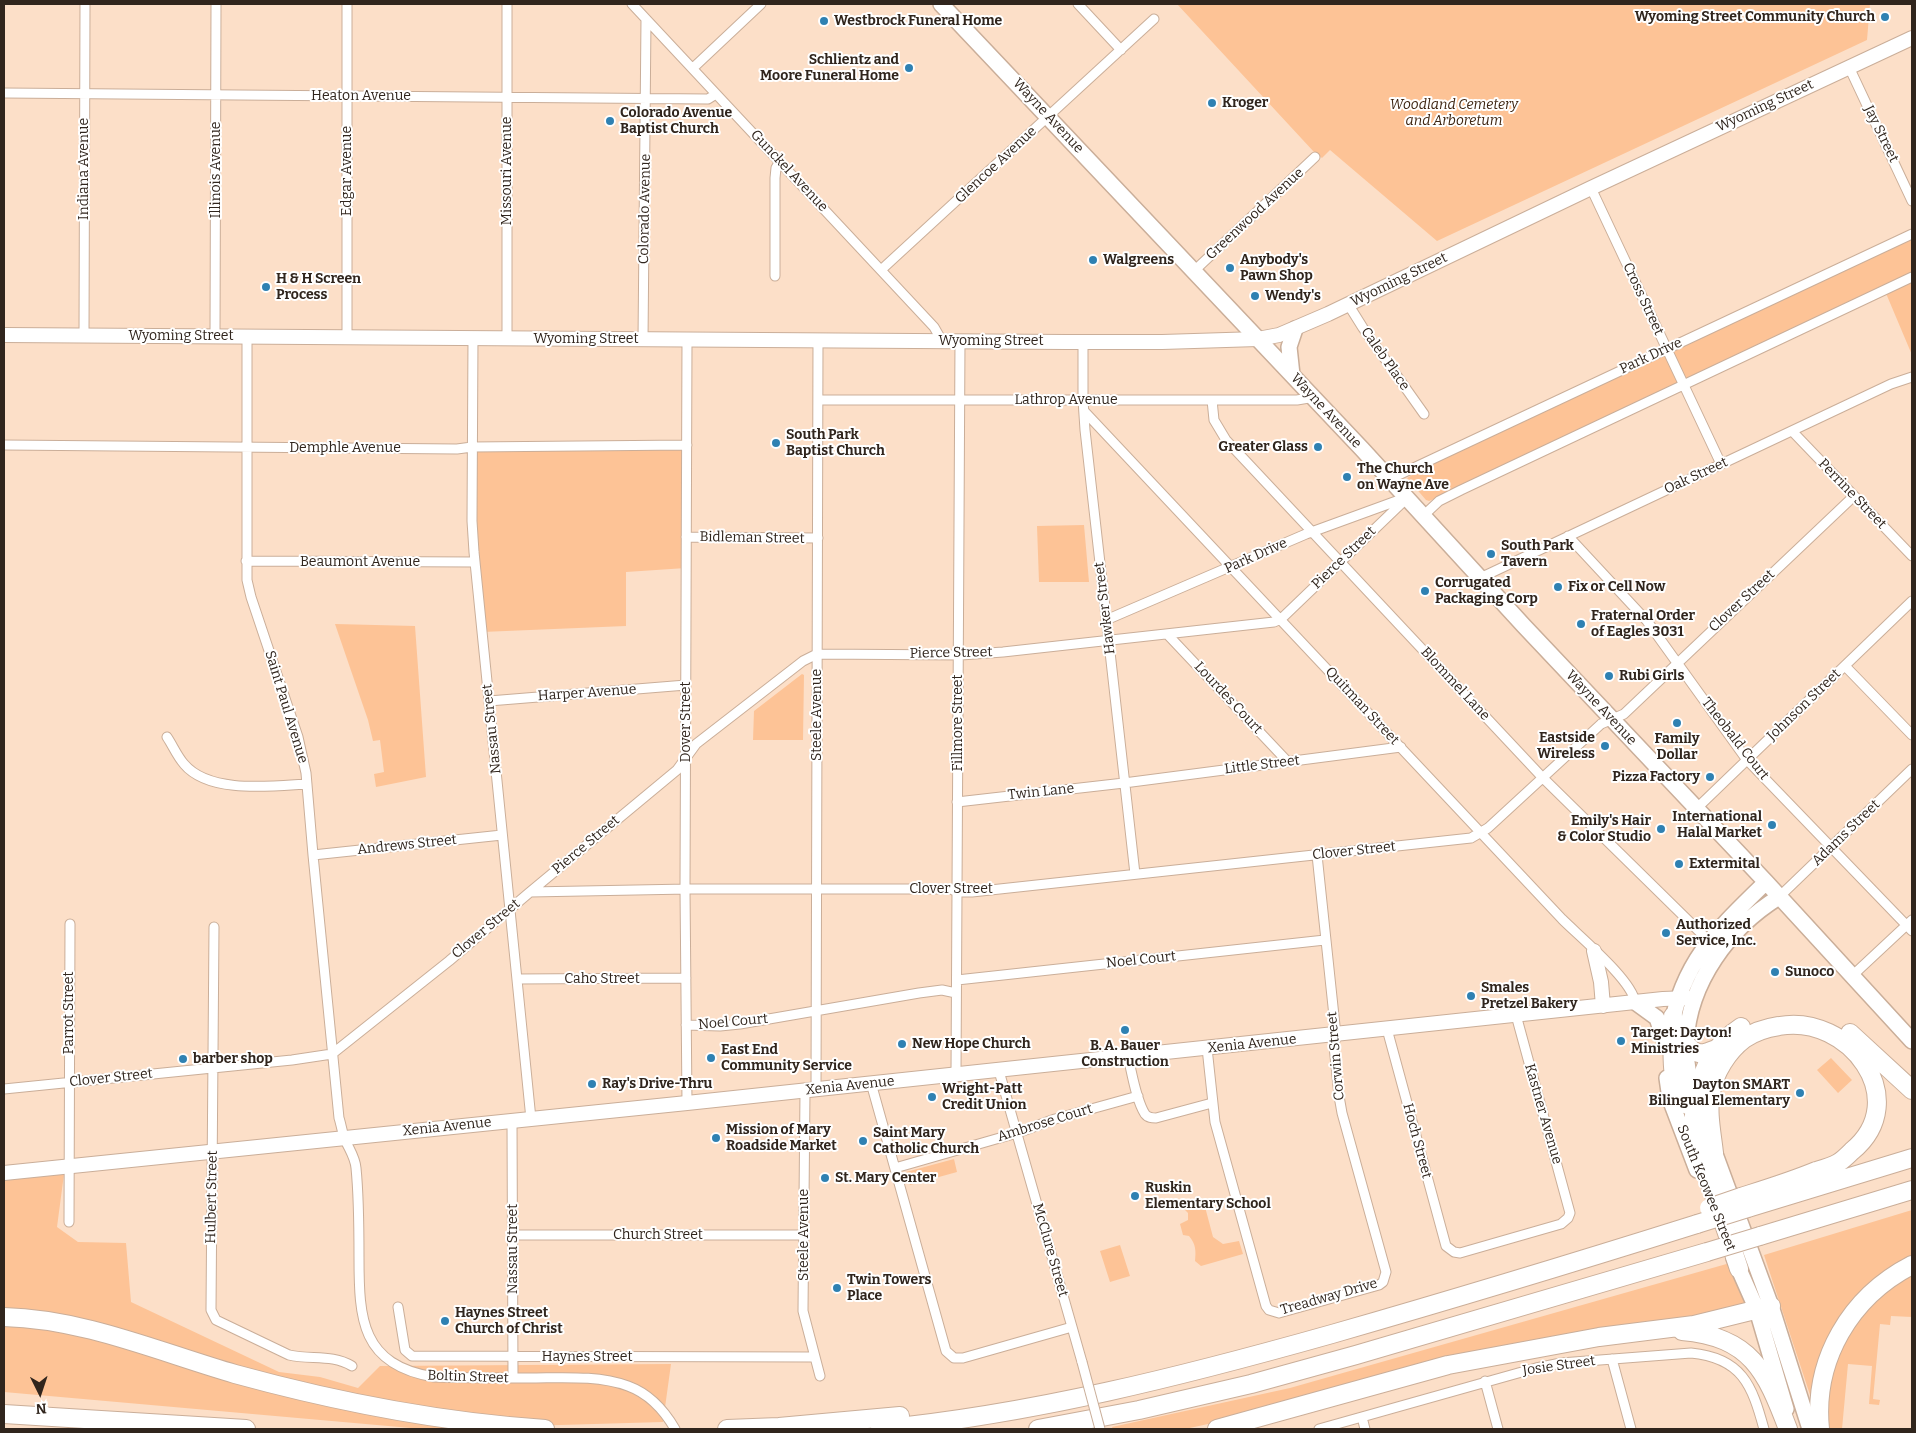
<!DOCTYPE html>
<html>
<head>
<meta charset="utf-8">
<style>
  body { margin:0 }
  #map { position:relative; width:1916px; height:1433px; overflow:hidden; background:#fcdfc8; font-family:Bitter,serif }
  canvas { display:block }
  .frame { position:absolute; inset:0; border:5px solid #30251d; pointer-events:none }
  .north { position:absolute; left:15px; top:1368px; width:50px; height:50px; -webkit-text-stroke:4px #fff; paint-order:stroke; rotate:176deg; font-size:14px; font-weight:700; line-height:20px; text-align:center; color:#30251d }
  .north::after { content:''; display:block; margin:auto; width:18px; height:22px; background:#30251d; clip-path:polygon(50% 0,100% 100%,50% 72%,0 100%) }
</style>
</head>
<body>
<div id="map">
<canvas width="1916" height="1433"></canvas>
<div class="frame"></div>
<div class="north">N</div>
</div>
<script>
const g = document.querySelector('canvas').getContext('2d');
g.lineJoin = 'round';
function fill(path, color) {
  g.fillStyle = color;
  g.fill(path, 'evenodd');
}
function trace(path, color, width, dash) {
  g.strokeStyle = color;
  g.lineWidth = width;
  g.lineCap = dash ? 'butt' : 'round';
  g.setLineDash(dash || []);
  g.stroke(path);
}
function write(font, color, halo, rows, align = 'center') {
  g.font = font + ' Bitter,serif';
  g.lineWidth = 4;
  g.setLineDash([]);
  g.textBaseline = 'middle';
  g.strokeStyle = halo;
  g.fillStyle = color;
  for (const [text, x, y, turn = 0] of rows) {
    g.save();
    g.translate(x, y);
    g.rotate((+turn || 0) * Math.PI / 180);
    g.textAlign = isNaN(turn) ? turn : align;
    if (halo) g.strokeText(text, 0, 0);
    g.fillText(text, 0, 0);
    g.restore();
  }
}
fill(new Path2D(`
  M1177,4h693l-3,36 -430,201 -107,-91 -8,8 -8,-6z
  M1912,234v121l-27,-64 -446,210 -3,-3 -7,3 -3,-1 -19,-22 7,-4 1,-6z
  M687,445l-1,123 -60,4v54l-144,6 -10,-185z
  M1084,525l5,57h-50l-2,-56z
  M335,624l80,2 11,151 -50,10 -2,-13 10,-2 -4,-32 -7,1 -5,-21z
  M802,674l2,1 -1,65h-50l1,-29z
  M1831,1058l21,22 -14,13 -21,-23z
  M954,1159l3,13 -47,13 -4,-13z
  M64,1174l-7,53 21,15 48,1 5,59 148,70 41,5 38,11 22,-22 291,-2 -8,58 -241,7 -418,-37v-212z
  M1204,1203l9,34 10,7 16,-3 4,13 -42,12 -6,-5c1,-10 1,-17 -6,-25l-6,-1 -3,-11 8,-4v-7l-4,-4z
  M1912,1210v49l-55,42 -44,103 -49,-149z
  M1120,1245l10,31 -20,6 -10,-31z
  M1730,1263l17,44 -562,122h-72l-1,-2 178,-39z
  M1912,1272v45l-21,-1 -1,9 -10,-1 -7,75 7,1 -1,5 -10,-1 3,-38 -24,-2 -6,65h-17l1,-47 27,-59 27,-31z`), '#fdc396');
const street = new Path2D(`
  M632,4l302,323 8,14
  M1078,4l43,46
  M1849,67l63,134
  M693,68l68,-64
  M4,93l704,6 8,-5
  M1591,188l130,276
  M881,270l273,-251
  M1194,271l121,-114
  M775,276v-98l1,-10 4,-7
  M1348,304l15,24 61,86
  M84,335l1,-331
  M215,336l1,-332
  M247,336v244l4,17 47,140 8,36 7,82 26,263c2,6 3,13 5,19 4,11 11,19 12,31 3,30 3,59 3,89 0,62 2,108 75,120 32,1 63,1 95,1 33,0 68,-3 99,8 22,8 36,24 47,43
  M347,337v-333
  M473,338l-1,183 2,31 57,567
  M507,339v-335
  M643,340l3,-321
  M1083,341v59l2,30 50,444
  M818,400h479l12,-2 1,-5
  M1212,400l2,20 12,20 316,337 166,163 5,2
  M1084,411l478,508c18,18 70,61 73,83
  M1792,431l120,125
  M4,445l453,4 15,-2 215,-2
  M1390,479l522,-245
  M1423,516l16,-15 22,-11 451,-213
  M1568,536l79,85 100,139 165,171
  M686,537l132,1
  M246,561l229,1
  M1480,578l411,-194 21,-7
  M1106,620l200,-86 96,-35
  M1168,635l119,126
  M1845,666l67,69
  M489,701l197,-16
  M167,737c6,9 10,19 17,27 25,30 87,22 123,20
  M957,802l167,-19 277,-36
  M1696,809l216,-208
  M313,855l189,-20
  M530,892l147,-122 19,-26 107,-83 14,-7 144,1 42,-3 271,-30 7,-3 126,-121
  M1779,897l133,-128
  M214,927l-3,383 5,10 73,35c22,5 43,-1 63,11
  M1852,976l60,-56
  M517,979l169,-1
  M957,980l368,-40
  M686,1025l34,1 20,-2 179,-31 23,-3 14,3
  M1387,1029l59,217 8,6 6,1 101,-29 7,-6 2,-5 -54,-198
  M1207,1048l8,74 51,184 3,4 10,3 100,-28 4,-3 3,-10 -44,-159 -3,-17 -5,-50 2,-11 -19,-180
  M1128,1057c4,16 8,43 17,57 3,4 7,4 11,4l56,-15
  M999,1071l83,291
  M956,1075l4,-734
  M871,1083l75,268 8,7h9l109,-31
  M4,1089l288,-29 40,-6 117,-93 81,-69 158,-3h263l6,3h15l499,-54 17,-10 113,-104 23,-10 230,-218
  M816,1090l2,-750
  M805,1091l-2,220 17,65
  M687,1103l-2,-213 2,-550
  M512,1120l1,258
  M895,1168l122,-35 38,-14 83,-23
  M69,1222l1,-298
  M513,1235h290
  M398,1307l7,43 7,6 402,1
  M1612,1359l19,70
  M1485,1381l13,48
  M1362,1417l3,12
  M1319,1429l217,-61 25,-5 130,-10c51,5 61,32 73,76`);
const secondary = new Path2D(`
  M4,335l1062,7h96l96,-3 21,-4 49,-21 263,-126 321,-150
  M1594,951l7,31 2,24
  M4,1173l683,-70 976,-104 26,-1`);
const primary = new Path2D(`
  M941,4l421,445 162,177 242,256 146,159
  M1292,375l-3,-28 6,-18
  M1635,1002l22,16 9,27
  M1671,1028c12,-68 48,-100 95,-146
  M1667,1078l3,21 27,71
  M1696,1102c-6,-19 -11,-39 -10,-60 3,-60 43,-114 93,-145
  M1711,1143l60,163 39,123
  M1734,1258l23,52 29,99`);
const highway = new Path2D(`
  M1673,1016c0,28 -4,61 9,87l6,2 16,-6
  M1850,1033l62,57
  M1686,1044c11,12 15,11 30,5
  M1714,1153c-2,-19 -7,-41 -3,-60 3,-20 17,-42 33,-54 11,-8 22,-11 35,-13 70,-13 135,74 73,125 -4,4 -9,9 -14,12 -7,4 -15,6 -22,8 -24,10 -50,18 -75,26
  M1748,1208l164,-50
  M1760,1236l152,-46
  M1739,1269c-9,-28 -19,-56 -28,-83 -7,-21 -16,-42 -17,-63 -1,-8 1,-16 2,-23 5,-31 19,-56 45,-73
  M4,1317c80,2 155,35 231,57 102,28 205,48 310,55
  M1682,1331c69,6 84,40 106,98
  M4,1414l242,15
  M727,1429l52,-2 121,-11
  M880,1429c153,-15 303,-53 452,-95 122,-35 244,-72 365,-110
  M1038,1429l101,-19 112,-26 105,-29 351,-103
  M1217,1429l231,-64 151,-28 95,-12 77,-19
  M1820,1429c-7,-69 30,-132 92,-164`);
trace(street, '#caae99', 11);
trace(secondary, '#caae99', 16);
trace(primary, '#caae99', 18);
trace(highway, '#caae99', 20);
trace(street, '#fff', 9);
trace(secondary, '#fff', 14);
trace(primary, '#fff', 15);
trace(highway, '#fff', 18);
const streetBridge = new Path2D(`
  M1082,1362l18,67`);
const highwayBridge = new Path2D(`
  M1709,1208l32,-11
  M1697,1224l51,-16
  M1707,1252l53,-16`);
trace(streetBridge, '#caae99', 11, []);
trace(highwayBridge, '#caae99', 20, []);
trace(streetBridge, '#fff', 9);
trace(highwayBridge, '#fff', 18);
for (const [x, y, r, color] of [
  [1885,17,5,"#2f81b2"],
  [824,21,5,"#2f81b2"],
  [909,68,5,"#2f81b2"],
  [1212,103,5,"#2f81b2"],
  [610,121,5,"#2f81b2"],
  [1093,260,5,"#2f81b2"],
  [1230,268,5,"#2f81b2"],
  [266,287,5,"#2f81b2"],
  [1255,296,5,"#2f81b2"],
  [776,443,5,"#2f81b2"],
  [1318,447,5,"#2f81b2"],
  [1347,477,5,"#2f81b2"],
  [1491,554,5,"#2f81b2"],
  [1558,587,5,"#2f81b2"],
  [1425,591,5,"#2f81b2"],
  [1581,624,5,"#2f81b2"],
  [1609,676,5,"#2f81b2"],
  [1677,723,5,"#2f81b2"],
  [1605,746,5,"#2f81b2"],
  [1710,777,5,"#2f81b2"],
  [1772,825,5,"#2f81b2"],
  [1661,829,5,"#2f81b2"],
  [1679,864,5,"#2f81b2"],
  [1666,933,5,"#2f81b2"],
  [1775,972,5,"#2f81b2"],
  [1471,996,5,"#2f81b2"],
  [1125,1030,5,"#2f81b2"],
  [1621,1041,5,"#2f81b2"],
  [902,1044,5,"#2f81b2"],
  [711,1058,5,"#2f81b2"],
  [183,1059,5,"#2f81b2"],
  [592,1084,5,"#2f81b2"],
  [1800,1093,5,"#2f81b2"],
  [932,1097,5,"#2f81b2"],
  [716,1138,5,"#2f81b2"],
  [863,1141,5,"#2f81b2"],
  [825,1178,5,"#2f81b2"],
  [1135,1196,5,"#2f81b2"],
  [837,1288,5,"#2f81b2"],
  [445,1321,5,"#2f81b2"]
]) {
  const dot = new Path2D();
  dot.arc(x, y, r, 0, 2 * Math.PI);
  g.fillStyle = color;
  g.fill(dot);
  trace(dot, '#fff', 2);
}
write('bold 14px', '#30251d', '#fff', [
  ["Wyoming Street Community Church",1875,17,"right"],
  ["Westbrock Funeral Home",834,21],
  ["Schlientz and",899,60,"right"],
  ["Moore Funeral Home",899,76,"right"],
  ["Kroger",1222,103],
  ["Colorado Avenue",620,113],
  ["Baptist Church",620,129],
  ["Walgreens",1103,260],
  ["Anybody's",1240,260],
  ["Pawn Shop",1240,276],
  ["H & H Screen",276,279],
  ["Process",276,295],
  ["Wendy's",1265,296],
  ["South Park",786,435],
  ["Baptist Church",786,451],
  ["Greater Glass",1308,447,"right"],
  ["The Church",1357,469],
  ["on Wayne Ave",1357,485],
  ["South Park",1501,546],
  ["Tavern",1501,562],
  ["Corrugated",1435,583],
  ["Packaging Corp",1435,599],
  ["Fix or Cell Now",1568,587],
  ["Fraternal Order",1591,616],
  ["of Eagles 3031",1591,632],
  ["Rubi Girls",1619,676],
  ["Eastside",1595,738,"right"],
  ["Wireless",1595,754,"right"],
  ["Family",1677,739,"center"],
  ["Dollar",1677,755,"center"],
  ["Pizza Factory",1700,777,"right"],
  ["International",1762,817,"right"],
  ["Halal Market",1762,833,"right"],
  ["Emily's Hair",1651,821,"right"],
  ["& Color Studio",1651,837,"right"],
  ["Extermital",1689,864],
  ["Authorized",1676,925],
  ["Service, Inc.",1676,941],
  ["Sunoco",1785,972],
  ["Smales",1481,988],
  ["Pretzel Bakery",1481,1004],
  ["Target: Dayton!",1631,1033],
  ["Ministries",1631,1049],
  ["New Hope Church",912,1044],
  ["B. A. Bauer",1125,1046,"center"],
  ["Construction",1125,1062,"center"],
  ["East End",721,1050],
  ["Community Service",721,1066],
  ["barber shop",193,1059],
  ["Ray's Drive-Thru",602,1084],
  ["Dayton SMART",1790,1085,"right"],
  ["Bilingual Elementary",1790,1101,"right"],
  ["Wright-Patt",942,1089],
  ["Credit Union",942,1105],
  ["Mission of Mary",726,1130],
  ["Roadside Market",726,1146],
  ["Saint Mary",873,1133],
  ["Catholic Church",873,1149],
  ["St. Mary Center",835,1178],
  ["Ruskin",1145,1188],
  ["Elementary School",1145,1204],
  ["Twin Towers",847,1280],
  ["Place",847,1296],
  ["Haynes Street",455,1313],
  ["Church of Christ",455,1329]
], 'left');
write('14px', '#30251d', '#fff', [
  ["Heaton Avenue",361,96],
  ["Wyoming Street",1765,106,-25],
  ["Wayne Avenue",1048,116,47],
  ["Jay Street",1881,134,64],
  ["Glencoe Avenue",996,165,-43],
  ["Indiana Avenue",84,169,-90],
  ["Illinois Avenue",216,170,-90],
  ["Edgar Avenue",347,171,-90],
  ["Missouri Avenue",507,171,-90],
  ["Gunckel Avenue",789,171,47],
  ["Colorado Avenue",645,209,-89],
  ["Greenwood Avenue",1255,214,-43],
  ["Wyoming Street",1399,280,-26],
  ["Cross Street",1643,299,65],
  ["Wyoming Street",181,336],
  ["Wyoming Street",586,339],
  ["Wyoming Street",991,341],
  ["Park Drive",1651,356,-25],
  ["Caleb Place",1385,359,55],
  ["Lathrop Avenue",1066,400],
  ["Wayne Avenue",1326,411,47],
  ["Demphle Avenue",345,448],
  ["Oak Street",1696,476,-25],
  ["Perrine Street",1852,494,46],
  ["Bidleman Street",752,538,1],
  ["Park Drive",1256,556,-24],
  ["Pierce Street",1344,558,-44],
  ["Beaumont Avenue",360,562],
  ["Clover Street",1742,601,-43],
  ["Hawker Street",1105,608,-97],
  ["Pierce Street",951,653,-1],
  ["Blommel Lane",1455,684,47],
  ["Harper Avenue",587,693,-4],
  ["Lourdes Court",1228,698,47],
  ["Johnson Street",1804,705,-44],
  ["Quitman Street",1362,706,47],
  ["Saint Paul Avenue",286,707,73],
  ["Wayne Avenue",1601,708,47],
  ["Steele Avenue",817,715,-90],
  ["Dover Street",686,722,-90],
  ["Fillmore Street",958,723,-90],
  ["Nassau Street",492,729,-96],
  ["Theobald Court",1735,739,52],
  ["Little Street",1262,765,-7],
  ["Twin Lane",1041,792,-6],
  ["Adams Street",1846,833,-44],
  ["Andrews Street",407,845,-6],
  ["Pierce Street",586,845,-40],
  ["Clover Street",1354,851,-6],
  ["Clover Street",951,889],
  ["Clover Street",486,929,-40],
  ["Noel Court",1141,960,-6],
  ["Caho Street",602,979],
  ["Parrot Street",69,1013,-90],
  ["Noel Court",733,1022,-5],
  ["Xenia Avenue",1252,1044,-6],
  ["Corwin Street",1336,1056,-95],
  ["Clover Street",111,1078,-6],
  ["Xenia Avenue",850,1086,-6],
  ["Kastner Avenue",1543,1114,74],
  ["Ambrose Court",1045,1123,-17],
  ["Xenia Avenue",447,1127,-6],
  ["Hoch Street",1417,1141,75],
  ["South Keowee Street",1706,1188,68],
  ["Hulbert Street",212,1197,-89],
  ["Church Street",658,1235],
  ["Steele Avenue",804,1235,-90],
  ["Nassau Street",513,1249,-90],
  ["McClure Street",1050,1250,74],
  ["Treadway Drive",1329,1297,-16],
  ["Haynes Street",587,1357],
  ["Josie Street",1559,1366,-8],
  ["Boltin Street",468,1377,2]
]);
write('italic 14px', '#3e2511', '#fff', [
  ["Woodland Cemetery",1454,105],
  ["and Arboretum",1454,121]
]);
</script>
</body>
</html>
